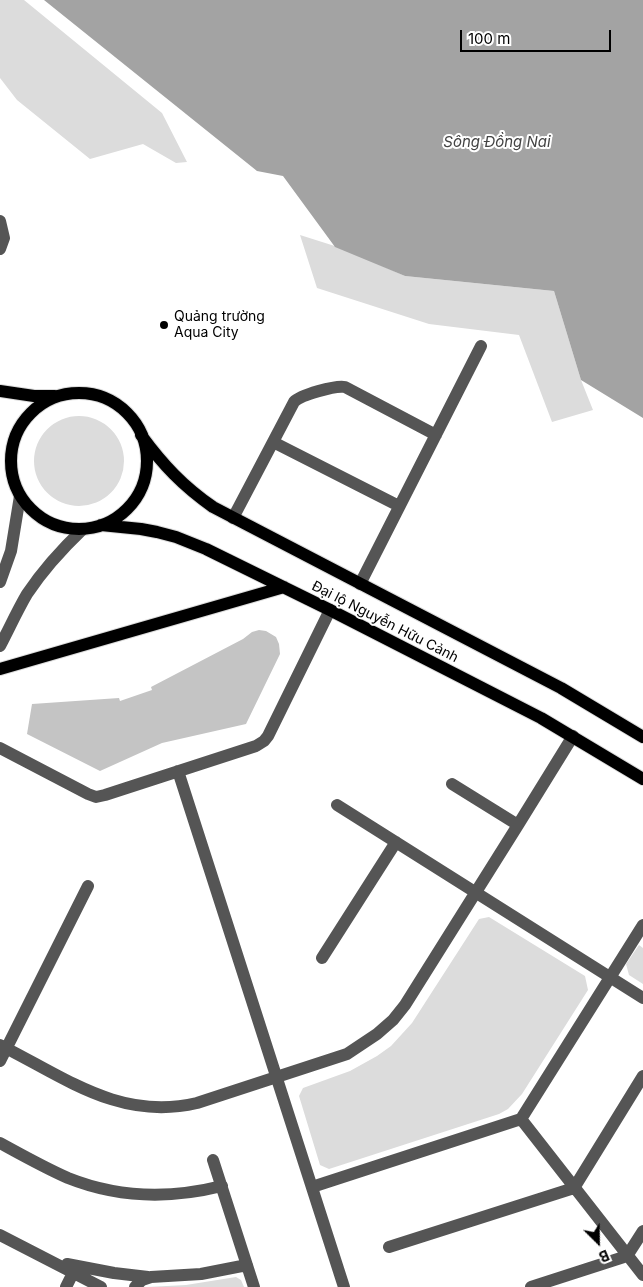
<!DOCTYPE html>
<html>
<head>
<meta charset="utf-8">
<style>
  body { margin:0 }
  #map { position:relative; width:643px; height:1287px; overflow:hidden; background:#fff; font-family:Inter,sans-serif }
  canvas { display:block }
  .north { position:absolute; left:573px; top:1217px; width:50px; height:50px; -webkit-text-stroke:4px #fff; paint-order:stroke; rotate:157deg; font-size:14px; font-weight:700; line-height:20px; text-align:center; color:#000 }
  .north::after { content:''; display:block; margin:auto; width:18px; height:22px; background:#000; clip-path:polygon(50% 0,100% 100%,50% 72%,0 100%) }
  .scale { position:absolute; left:460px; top:30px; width:151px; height:22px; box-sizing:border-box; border:2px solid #000; border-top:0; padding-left:6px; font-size:15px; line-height:18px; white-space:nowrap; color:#000; -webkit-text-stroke:4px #fff; paint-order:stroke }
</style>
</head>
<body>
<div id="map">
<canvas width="643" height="1287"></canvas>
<div class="north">B</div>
<div class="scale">100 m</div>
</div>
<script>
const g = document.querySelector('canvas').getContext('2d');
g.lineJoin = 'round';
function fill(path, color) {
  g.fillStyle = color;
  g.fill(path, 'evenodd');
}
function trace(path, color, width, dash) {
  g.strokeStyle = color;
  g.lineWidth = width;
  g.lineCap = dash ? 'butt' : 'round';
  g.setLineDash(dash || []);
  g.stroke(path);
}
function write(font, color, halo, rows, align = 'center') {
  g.font = font + ' Inter,sans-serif';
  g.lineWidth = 4;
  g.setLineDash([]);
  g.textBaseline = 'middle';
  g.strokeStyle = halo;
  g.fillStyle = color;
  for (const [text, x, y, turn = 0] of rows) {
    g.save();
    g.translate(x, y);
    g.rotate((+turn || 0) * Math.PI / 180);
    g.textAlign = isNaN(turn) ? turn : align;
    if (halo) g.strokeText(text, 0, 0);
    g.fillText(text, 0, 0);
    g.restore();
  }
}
fill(new Path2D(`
  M0,0h24l138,113 25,49 -11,1 -33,-19 -53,15 -73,-59 -17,-22z
  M300,235l41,13 64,28 149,15 27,89 12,30 -41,12 -33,-87 -90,-11 -112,-36z
  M34 461a45 45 0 1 1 90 0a45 45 0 1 1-90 0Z
  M489,917l96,59 3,14 -66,104 -14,15 -9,5 -170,55 -9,-4 -21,-69 4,-8 47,-17 27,-15 14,-10 21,-23 67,-104z
  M639,945l4,3v36l-14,-9 -3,-11z
  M236,1277l5,3 3,7h-97l39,-2z`), '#dcdcdc');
fill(new Path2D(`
  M44,0h599v418l-62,-38 -27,-89 -149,-15 -70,-29 -52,-71 -26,-5z`), '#a3a3a3');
fill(new Path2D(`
  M259,630l7,1 10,6 3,7 1,10 -34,70 -84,19 -62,28 -73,-37 5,-30 87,-6 1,3 32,-11 -1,-3 92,-48 9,-7z`), '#c4c4c4');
const major = new Path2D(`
  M0,391l34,5h21
  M11 461a68 68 0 1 1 136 0a68 68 0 1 1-136 0Z
  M141,435c22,30 42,51 72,72l348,181 82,49
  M101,525l40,4 16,3 19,5 30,12 124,61 211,108 102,61
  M0,669l284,-82`);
trace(major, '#dbdbdb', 14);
trace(new Path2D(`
  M0,221l4,17 -4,11
  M273,442l126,64
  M233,518l61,-116c6,-7 42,-17 51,-15l91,48
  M0,582l11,-31 9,-55
  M360,584l121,-238
  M0,646c9,-17 17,-35 27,-52 16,-24 35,-45 56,-65
  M0,748l88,46 8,3 9,-2 151,-49 8,-5 4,-5 62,-126
  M178,771l166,516
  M452,784l66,41
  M337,805l306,193
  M322,958l74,-116
  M0,1045c66,33 120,76 197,58l150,-49 30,-20 16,-14 12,-15 113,-180 55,-89
  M0,1061l88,-175
  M521,1119l122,156
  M0,1143c22,12 45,25 68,35 50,20 102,21 154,8
  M213,1160l41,127
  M312,1187l209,-68 122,-194
  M0,1235l101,52
  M389,1247l185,-59 69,-112
  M67,1264l47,9 34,4
  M66,1287l10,-20
  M135,1287l7,-7 9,-3 50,-3 46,-9
  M531,1287l96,-31 16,-25`), '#555', 12);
trace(major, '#000', 12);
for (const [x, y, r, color] of [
  [164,325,5,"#000"]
]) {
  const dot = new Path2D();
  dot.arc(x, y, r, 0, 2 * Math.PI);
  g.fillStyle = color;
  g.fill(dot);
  trace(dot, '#fff', 2);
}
write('14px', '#000', '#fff', [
  ["Quảng trường",174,317],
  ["Aqua City",174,333]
], 'left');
write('14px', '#000', '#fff', [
  ["Đại lộ Nguyễn Hữu Cảnh",385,622,27]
]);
write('italic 15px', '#444', '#fff', [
  ["Sông Đồng Nai",497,142]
]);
</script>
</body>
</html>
